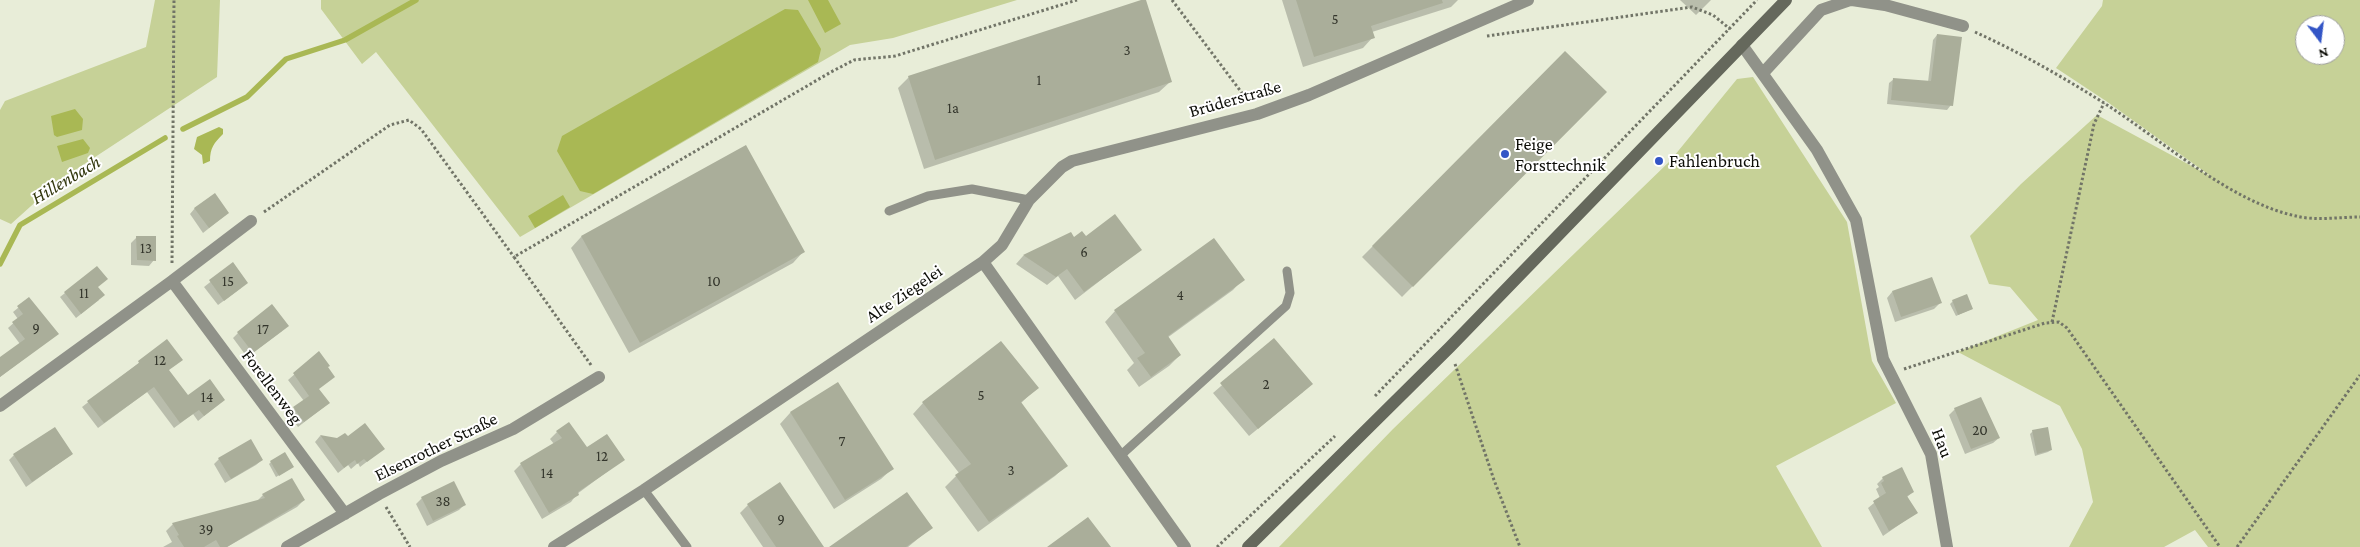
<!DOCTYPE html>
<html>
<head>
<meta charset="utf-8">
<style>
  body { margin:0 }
  #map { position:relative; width:2360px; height:547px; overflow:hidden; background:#e8edd8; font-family:"Crimson Pro",serif }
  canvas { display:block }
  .north { position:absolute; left:2295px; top:15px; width:50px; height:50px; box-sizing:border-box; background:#fff; border:1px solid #9e9f9c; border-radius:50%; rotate:165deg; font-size:14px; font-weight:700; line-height:20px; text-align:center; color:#0d0e08 }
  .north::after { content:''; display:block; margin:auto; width:18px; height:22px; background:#3355c6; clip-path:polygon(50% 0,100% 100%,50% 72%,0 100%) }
</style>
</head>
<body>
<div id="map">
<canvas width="2360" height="547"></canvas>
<div class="north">N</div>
</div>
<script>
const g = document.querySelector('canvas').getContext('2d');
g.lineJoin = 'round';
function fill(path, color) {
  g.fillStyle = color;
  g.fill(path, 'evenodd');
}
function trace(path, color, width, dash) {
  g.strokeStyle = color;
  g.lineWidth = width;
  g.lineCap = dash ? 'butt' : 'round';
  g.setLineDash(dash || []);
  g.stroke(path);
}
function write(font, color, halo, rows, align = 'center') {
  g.font = font + ' "Crimson Pro",serif';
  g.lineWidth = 4;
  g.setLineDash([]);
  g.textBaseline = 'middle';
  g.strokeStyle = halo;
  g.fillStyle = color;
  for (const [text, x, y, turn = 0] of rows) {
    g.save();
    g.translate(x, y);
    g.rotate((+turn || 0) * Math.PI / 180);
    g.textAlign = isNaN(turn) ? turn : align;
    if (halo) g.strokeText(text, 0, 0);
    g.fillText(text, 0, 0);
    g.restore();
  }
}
fill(new Path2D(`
  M155,0h65l-3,77 -157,103 -49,44 -11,-5v-109l5,-9 141,-54z
  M321,0h696l-124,38 -43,7 -330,192 -144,-185 -14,12 -41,-55z
  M2103,0h257v547h-152l-13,-17 -31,17h-95l24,-45 -11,-53 -22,-43 -102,-54 80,-32 -28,-33 -21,-3 -19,-48 51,-52 76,-69 115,62 -106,-76 -50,-33 46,-62zM2305,25h30v30h-30z
  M1753,77l94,145 25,139 24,42 -120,63 46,81h-543l114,-118 277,-268 67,-82z`), '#c6d197');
fill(new Path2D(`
  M808,0h20l13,24 -16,9z
  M785,9l13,1 23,39 -3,13 -225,132 -13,-3 -23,-40 5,-15z
  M75,109l8,10 -1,11 -25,7 -3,-2 -3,-19z
  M219,127l4,2v5c-9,9 -13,14 -13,27l-7,3 -1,-9 -8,-6 3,-12z
  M83,139l7,9 -2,5 -26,9 -5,-16z
  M563,195l7,12 -35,21 -7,-12z`), '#a9b854');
fill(new Path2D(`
  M1282,0h176l-7,7 -79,25 1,5 -10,11 -60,19z
  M1680,0h31l-15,15z
  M1937,35l14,70 -4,5 -60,-6 2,-21 5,-4 34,3 5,-42z
  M1565,53l40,39 -203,205 -40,-40z
  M909,77l261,5 -11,10 -235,77 -26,-81z
  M745,147l58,105 -10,11 -164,90 -58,-105 10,-11z
  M195,208l33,5 -25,20 -13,-19z
  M1071,233l3,5h11l55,12 -65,50 -17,-24 -11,9 -31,-21 7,-8z
  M137,237l17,23 -5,6 -18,-1v-22z
  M233,264l8,24 -23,17 -14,-18z
  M1243,279l-10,11 -66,48 13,17 -11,11 -30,21 -12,-17 7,-7 -29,-41 10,-11z
  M1892,292l48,11 -6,6 -39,13 -8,-24z
  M65,293l34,7 -23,18 -16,-21z
  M29,299l28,35 -57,43v-19l20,-14 -12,-16 10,-9 -5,-7z
  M1953,301l19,8 -16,7 -6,-12z
  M282,331l-35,26 -14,-19 5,-5z
  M1274,340l29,52 -54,44 -36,-43z
  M167,341l1,29 20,27 36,3 -26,21 -5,-7 -19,14 -27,-36 -49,36 -16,-21z
  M319,353l-1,36 11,14 -31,24 -9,-13 15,-13 -16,-21z
  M838,383l54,86 -11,10 -47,30 -54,-85 10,-11z
  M1037,388l-16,15 45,63 -11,10 -77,56 -33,-45 14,-14 -46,-59 10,-11z
  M1955,409l44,29 -6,5 -28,11 -16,-39z
  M2033,431l18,19 -3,2 -13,4 -5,-22z
  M557,432l30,17 36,11 -46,34 -6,8 -29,17 -28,-48 7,-7 33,-20 -4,-5z
  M320,436l18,3 39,15 -17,13 -2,-4 -7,6 -3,-4 -10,8 -23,-31z
  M72,454l-46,33 -17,-27 5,-5z
  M219,459l43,1 -6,5 -31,18 -11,-19z
  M271,462l22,5 -17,10 -7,-13z
  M1883,478l30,14 -6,5 9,16 -33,23 -15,-28 12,-10 -4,-9 3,-2 -2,-3z
  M263,495l41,5 -7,7 -70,40h-64l9,-5 -6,-11 7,-7 84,-23z
  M422,498l42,7 -5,5 -32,16 -11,-22z
  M748,505l75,42h-60l-23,-34z
  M931,528l-23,19h-77z`), '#0003');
trace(new Path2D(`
  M183,129l64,-32 39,-38 59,-19 71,-40
  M0,264l20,-39 145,-87`), '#a9b854', 5.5);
fill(new Path2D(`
  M1141,0h5l26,82 -237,78 -27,-84z
  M1296,0h146l1,3 -72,23 4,12 -61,19z
  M1937,34l25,3 -9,69 -62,-6 2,-22 38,3z
  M1565,51l42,41 -194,195 -41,-41z
  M746,145l59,107 -165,91 -59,-107z
  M215,193l14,20 -20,15 -15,-20z
  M1115,214l27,36 -58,42 -17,-23 -11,8 -33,-22 48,-23 3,5 8,-6 4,5z
  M136,236h20v25l-19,-1z
  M1214,238l31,42 -77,56 13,19 -30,22 -14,-19 8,-5 -31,-43z
  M233,262l15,21 -24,18 -15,-21z
  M97,266l11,13 -10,8 7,8 -24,19 -17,-22z
  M1932,277l10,26 -41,14 -9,-26z
  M1967,294l6,15 -15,6 -6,-15z
  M29,297l30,37 -59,43v-20l25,-18 -13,-17 11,-8 -6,-8z
  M272,304l17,22 -36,27 -16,-21z
  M1274,338l39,46 -55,45 -38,-46z
  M167,339l16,21 -14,10 19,25 22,-16 15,21 -21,16 -5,-6 -19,13 -26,-36 -50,36 -17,-22 52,-38 -1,-2z
  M1001,341l38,47 -18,14 47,64 -79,56 -34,-47 16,-11 -49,-62z
  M319,351l11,15 -2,1 7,10 -16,12 11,14 -26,19 -11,-15 16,-11 -16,-23z
  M838,382l56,87 -49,31 -55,-88z
  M1981,397l19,41 -29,11 -17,-41z
  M569,422l18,25 20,-13 18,26 -47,32 1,3 -30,18 -29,-50 42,-25 -6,-7z
  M365,423l20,26 -18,13 -3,-3 -7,5 -2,-4 -11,8 -24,-33 17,3 8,-5 3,3z
  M55,427l18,27 -41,28 -19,-28z
  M2048,427l4,23 -15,4 -5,-24z
  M251,439l12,21 -32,19 -13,-21z
  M285,452l9,15 -15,9 -9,-15z
  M1902,467l12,25 -7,4 11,17 -29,18 -16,-30 13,-8 -5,-10 3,-2 -2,-4z
  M292,478l13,22 -78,47h-7l-4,-7 -12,7h-20l-7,-11 2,-1 -7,-12 93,-25 -3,-4z
  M454,481l12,24 -33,16 -12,-24z
  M780,482l44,65h-48l-29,-43z
  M907,492l26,36 -27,19h-77z
  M1088,517l23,30h-64z`), '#aaae9a');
trace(new Path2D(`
  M1172,0l76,101
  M1975,32c44,20 88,45 129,71 58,37 126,99 192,113 19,5 44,1 64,1
  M1487,36l205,-29 21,8 17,14
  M264,212l126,-87 19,-5 12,9 93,128
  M172,263l2,-263
  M2052,322l42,-198 10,-21
  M1455,364l39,116 26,67
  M591,365l-77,-108 317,-185 23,-12 41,-4 182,-56
  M1904,369l141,-46 14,-1 8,6 153,219
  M1375,396l382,-396
  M386,507l24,40
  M1217,547l118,-111
  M2237,547l123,-172`), '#717467', 3, [2.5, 2.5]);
trace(new Path2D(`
  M889,211l39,-15 44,-7 57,11
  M1120,456l166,-150 4,-13 -3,-22
  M644,490l43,57`), '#909289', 9);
trace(new Path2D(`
  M1852,0l33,5 78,21
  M1742,45l75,105 39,70 27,139 48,95 16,93
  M1764,72l57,-62 29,-10
  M983,262l202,285
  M172,281l79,-60
  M0,406l172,-125 173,233
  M287,547l92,-53 62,-33 72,-32 86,-52
  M554,547l90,-57 339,-228 19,-17 27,-45 33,-33 10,-6 185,-47 52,-19 219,-95`), '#909289', 12);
trace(new Path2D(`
  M1248,547l202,-200 336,-347`), '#65685c', 12);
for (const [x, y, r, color] of [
  [1505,154,5,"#3355c6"],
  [1659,161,5,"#3355c6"]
]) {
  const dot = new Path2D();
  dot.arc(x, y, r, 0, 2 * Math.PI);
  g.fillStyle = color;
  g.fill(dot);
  trace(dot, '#fff', 2);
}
write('15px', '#34362c', null, [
  ["5",1335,19],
  ["3",1127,50],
  ["1",1039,80],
  ["1a",953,108],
  ["13",146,248],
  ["6",1084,252],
  ["15",228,281],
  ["10",714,281],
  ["11",84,293],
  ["4",1180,295],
  ["9",36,328],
  ["17",263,329],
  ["12",160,360],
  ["2",1266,384],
  ["5",981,395],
  ["14",207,397],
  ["20",1980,430],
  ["7",842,441],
  ["12",602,456],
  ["3",1011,470],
  ["14",547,473],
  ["38",443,501],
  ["9",781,519],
  ["39",206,529]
]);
write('18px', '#0d0e08', '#fff', [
  ["Brüderstraße",1235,99,-16],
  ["Alte Ziegelei",904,294,-34],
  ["Forellenweg",272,387,53],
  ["Hau",1942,443,69],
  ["Elsenrother Straße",436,447,-26]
]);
write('18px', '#0d0e08', '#fff', [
  ["Feige",1515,144],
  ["Forsttechnik",1515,165],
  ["Fahlenbruch",1669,161]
], 'left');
write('italic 19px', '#32370d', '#fff', [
  ["Hillenbach",66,180,-31]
]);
</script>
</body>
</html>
